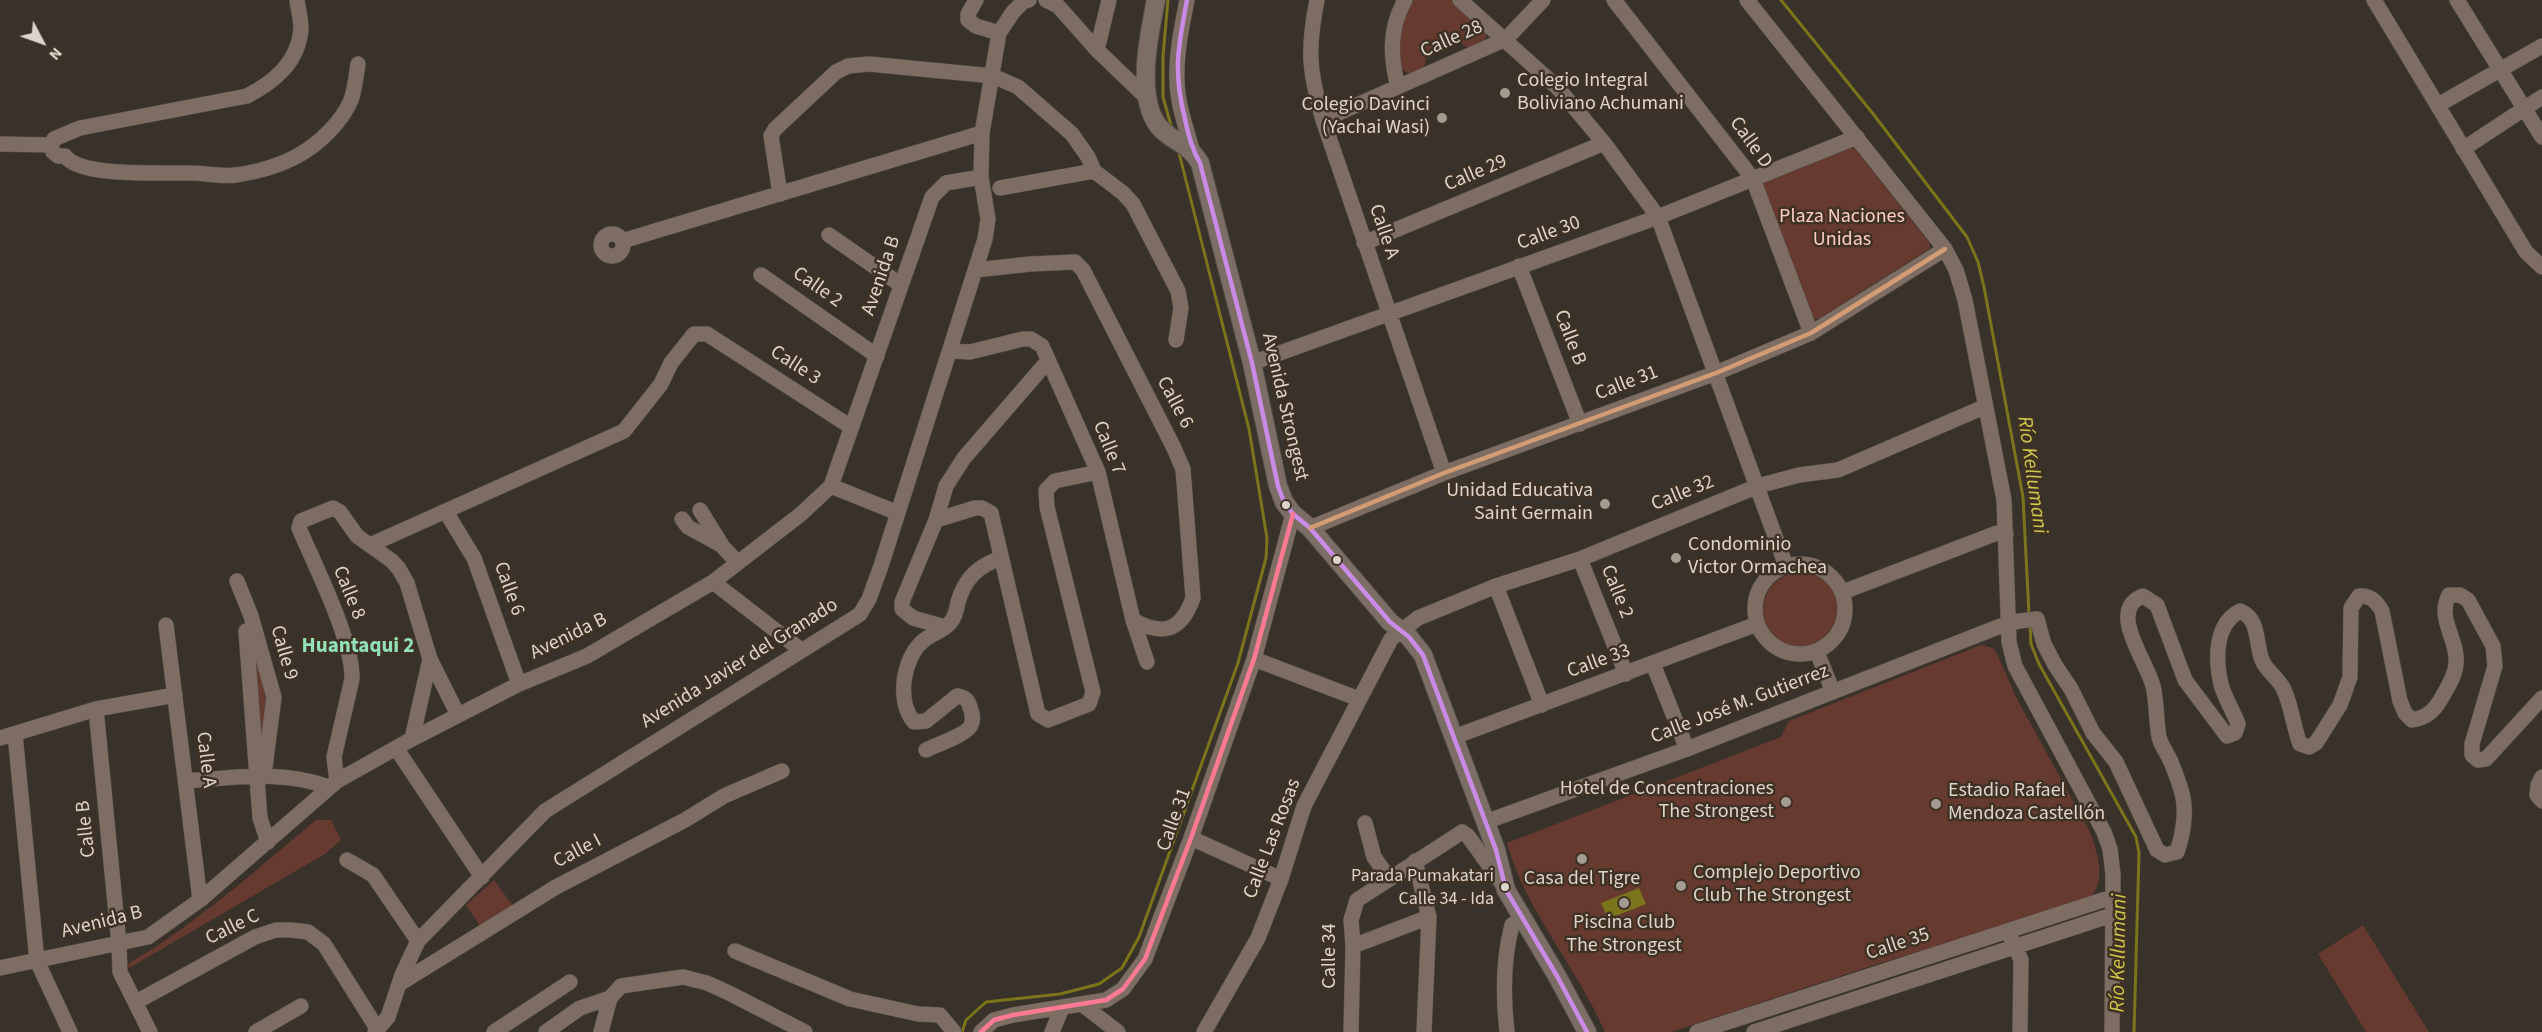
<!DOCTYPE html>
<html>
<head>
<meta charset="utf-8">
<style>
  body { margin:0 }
  #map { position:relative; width:2542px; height:1032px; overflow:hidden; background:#39322a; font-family:"Source Sans 3",sans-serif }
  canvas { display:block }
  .north { position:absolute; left:12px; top:12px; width:60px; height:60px; -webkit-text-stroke:4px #3f3224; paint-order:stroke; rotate:131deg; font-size:16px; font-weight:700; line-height:24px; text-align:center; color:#ddd5cc }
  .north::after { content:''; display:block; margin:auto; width:21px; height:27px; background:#ddd5cc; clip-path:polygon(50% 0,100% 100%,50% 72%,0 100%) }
</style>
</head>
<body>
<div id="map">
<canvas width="2542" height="1032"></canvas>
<div class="north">N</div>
</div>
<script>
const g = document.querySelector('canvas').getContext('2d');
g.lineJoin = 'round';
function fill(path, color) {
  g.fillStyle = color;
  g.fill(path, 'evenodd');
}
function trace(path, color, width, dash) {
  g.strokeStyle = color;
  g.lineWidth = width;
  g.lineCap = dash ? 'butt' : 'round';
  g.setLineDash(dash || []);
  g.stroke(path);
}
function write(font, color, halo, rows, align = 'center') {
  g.font = font + ' "Source Sans 3",sans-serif';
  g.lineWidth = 5;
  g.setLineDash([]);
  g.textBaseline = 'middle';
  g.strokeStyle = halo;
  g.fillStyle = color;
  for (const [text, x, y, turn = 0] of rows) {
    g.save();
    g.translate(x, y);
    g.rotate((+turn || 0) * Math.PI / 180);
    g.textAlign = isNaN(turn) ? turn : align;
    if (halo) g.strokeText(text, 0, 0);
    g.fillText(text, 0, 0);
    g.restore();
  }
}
fill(new Path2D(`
  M1414,0h40l33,33 -2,6 -16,9 -9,-5 -33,14 -4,12 -12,5 -11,-5c-3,-26 0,-47 14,-69z
  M1850,147l5,2 75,95 -1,5 -111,70h-6l-51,-133 2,-5z
  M1763 610a38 38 0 1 1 76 0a38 38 0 1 1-76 0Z
  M249,632l20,67 -8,68z
  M1981,645l12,3 4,6 20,45 73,133c7,19 17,50 0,65l-102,34 -111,33 -206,68h-66c-28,-65 -80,-122 -98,-189l274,-106 8,-16z
  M316,820h15l10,20 -16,14 -196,114 -1,-4c68,-40 128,-94 188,-144z
  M494,880l22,30 -32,22 -18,-27z
  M2363,925l66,107h-63l-48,-78z`), '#673a30');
fill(new Path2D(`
  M1639,888l7,16 -38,15 -7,-16z`), '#7b741b');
trace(new Path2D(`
  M1168,0l-5,56v41l9,32
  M1781,0l93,115 93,122 11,25 6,25 39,210 6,117
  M2030,623l1,21 8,20 97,173 3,16 -5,179
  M962,1032l4,-12 20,-18 74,-8 39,-10 23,-16 17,-31 99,-274 28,-105 1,-20 -18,-109 -71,-280`), '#7b741b', 3);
const minor = new Path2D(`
  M297,0c1,9 4,19 4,28 -2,34 -27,54 -54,68l-167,32 -26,11 -3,6 2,7 5,4h7c16,22 98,16 125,17 15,0 31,4 46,2 20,-3 43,-9 61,-19 21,-11 45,-34 54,-56 4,-11 5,-24 7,-36
  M976,0l-8,14v6l8,6 23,7
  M1046,0l12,6 39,44 51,49
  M1187,0c-5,26 -11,53 -10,80 0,23 9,47 15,69
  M1317,0c-10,50 -8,71 6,120l121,353
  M1460,0l97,87 47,56 54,74 128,349
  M1614,0l139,179 58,154
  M1747,0l198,249 11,21 9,30 39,200 5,142 6,24 89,166 6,17 3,25 -1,158
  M2374,0l152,252 16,15
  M2457,0l85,137
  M1097,50l12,-50
  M1398,87c-8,-31 -9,-58 7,-87
  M2438,105l104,-59
  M1323,120l183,-81 37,-39
  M0,144l51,1
  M2463,149l79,-52
  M1000,188l94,-17
  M780,194l-9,-58 4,-7 61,-57 12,-6 21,-2 124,12 25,11 54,47 16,23 6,14 29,22 10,11 45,87 3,17 -5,32
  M601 245a11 11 0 1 1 22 0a11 11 0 1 1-22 0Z
  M829,235l72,50
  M622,241l360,-108
  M1364,243l240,-100
  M1519,266l61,158
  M976,270l54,-6 45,-2 8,8 90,176 10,23 10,129c-12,34 -31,38 -60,22
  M761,275l116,81
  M951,351l19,1 53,-13h8l11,7 56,126 35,148 14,42
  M1252,363l406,-146 199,-80
  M831,486l67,27
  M700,510l23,37 15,16
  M446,512l28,46 45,126
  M682,519l6,8 33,18
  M936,520l39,-12h7l9,5 47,201 10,6 41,-16 4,-12 -46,-185 -1,-17 9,-9 43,-9
  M1310,528l134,-55 272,-100 95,-40 134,-84
  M370,545l254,-114 37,-47 10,-21 23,-29h13l144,93
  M1580,559l46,115
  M1755 609a45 45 0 1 1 90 0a45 45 0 1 1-90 0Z
  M237,581l14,35 23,81 -10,78
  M713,582l88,68
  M1496,586l46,119
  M1843,592l154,-59 9,1
  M166,625l34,275
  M945,627l-32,-9 -11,-9v-7l34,-82 10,-34 18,-28 83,-96
  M246,631l14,187 8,24
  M1817,652l16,40
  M1254,659l105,40
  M1653,664l34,85
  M96,709l23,235 1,28 30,60
  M15,734l22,227 33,71
  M1454,737l303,-113
  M0,738l96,-29 79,-14
  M412,739l18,-80
  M396,748l86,129
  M926,750c10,-5 42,-16 45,-25 3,-6 1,-12 -1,-18 -2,-8 -6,-10 -13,-11l-31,25 -12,1c-18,-21 -11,-64 9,-81 8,-7 20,-10 27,-18 5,-6 7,-14 8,-21 7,-24 20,-36 43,-44
  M2542,777l-4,8 -1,10 5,6
  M187,781c48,-4 96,-11 142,6
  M337,781l-3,-24 18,-78c1,-39 -37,-113 -53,-151l2,-7 32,-13 7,4 17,24 35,25 7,8 8,14 23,76 28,56
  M1485,822l202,-73 311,-122 21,-6 18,-2 7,25 11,21 16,24 22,44 23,29 41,88 8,5 12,-3c6,-17 10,-41 5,-59 -3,-11 -7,-21 -11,-31 -3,-8 -10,-16 -12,-25 -3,-17 -2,-34 -6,-51 -5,-23 -47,-76 -10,-90l14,9 28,75 42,56 8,-3 3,-9c-5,-14 -14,-27 -17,-40 -6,-26 -6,-60 19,-73 20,8 15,31 22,49 4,11 17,18 22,30 8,17 9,36 16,54l9,3 7,-4 24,-38 10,-28 1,-69 8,-12c11,-1 17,5 23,15l18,90 5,12 7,7c14,-2 22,-9 29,-21 6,-11 14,-22 15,-35 3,-24 -20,-45 -7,-69h11l8,5 25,46 2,20 -23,78v11l6,5 8,-1 56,-61
  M1365,823l9,34 15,21
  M1191,838l90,41
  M347,860l26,15 45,66
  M1415,861l14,56 -5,115
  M2011,938l10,22 -1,72
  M1353,946l76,-29
  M735,951l115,48 68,15 22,1 14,17
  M0,968l148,-31 52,-37 137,-119 75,-42 107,-55 68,-28 126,-74 88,-68 30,-28 101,-289 14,-14 35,-6
  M399,984l157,-97 129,-67 39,-24 58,-25
  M136,1002l119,-65 21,-7h15l17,2 16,12 54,86
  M1083,1005l35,27
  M256,1032l45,-26
  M375,1032l13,-15 14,-42 16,-34 127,-130 309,-193 6,-4 9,-15 12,-33 104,-327 3,-20 -7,-42 1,-44 17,-100 14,-21 10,-10 6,-2
  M494,1032l76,-50
  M546,1032l34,-24 30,-10
  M601,1032l9,-34 11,-12 62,-9 24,6 22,10 76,39
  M981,1032l13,-12 19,-5 93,-15 17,-11 22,-30 46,-121 63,-179 39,-145
  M1052,1032l10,-24
  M1204,1032l54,-94 23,-59 23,-73 87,-167 27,-21 78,-32 84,-27 178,-73 41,-11 39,-5 146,-63
  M1351,1032l2,-86 -2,-26 6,-20 105,-68 6,4 35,49
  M1507,1032c-4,-35 -4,-73 5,-107l11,-8
  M1697,1032l415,-135
  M1754,1032l358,-117`);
const major = new Path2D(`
  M1156,0c-7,34 -22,103 6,130 15,14 26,13 38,33l52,200 26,123 6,16 9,12 17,14 80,94 19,15 14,18 73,195 10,40 51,86 30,56`);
trace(minor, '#554f49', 16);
trace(major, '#554f49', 20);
trace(minor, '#7d6d63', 15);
trace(major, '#7d6e65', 18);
trace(new Path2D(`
  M1187,0c-9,47 -14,72 -2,119 3,16 7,30 15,44l52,200 26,123 6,16 9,12 17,14 80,94 19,15 14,18 73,195 10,40 51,86 30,56`), '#ca8be6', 4.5);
trace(new Path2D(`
  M1310,528l134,-55 272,-100 95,-40 134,-84`), '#d39c74', 4.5);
trace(new Path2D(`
  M981,1032l13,-12 19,-5 93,-15 17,-11 22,-30 46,-121 63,-179 39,-145`), '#fe7a93', 4.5);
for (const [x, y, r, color] of [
  [1505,93,6,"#a49c93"],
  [1442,118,6,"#a49c93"],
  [1605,504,6,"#a49c93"],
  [1286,505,5,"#ddd5cc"],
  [1676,558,6,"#a49c93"],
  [1337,560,5,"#ddd5cc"],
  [1786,802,6,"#a49c93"],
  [1936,804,6,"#a49c93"],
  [1582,859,6,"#a49c93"],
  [1681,886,6,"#a49c93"],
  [1505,887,5,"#ddd5cc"],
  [1624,903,6,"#a49c93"]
]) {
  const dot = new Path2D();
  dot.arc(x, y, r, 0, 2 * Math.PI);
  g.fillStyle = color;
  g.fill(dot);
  trace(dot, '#3f3224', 2);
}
write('18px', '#ddd5cc', '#3f3224', [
  ["Parada Pumakatari",1494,877],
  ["Calle 34 - Ida",1494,900]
], 'right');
write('20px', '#ddd5cc', '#3f3224', [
  ["Calle 28",1452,40,-24],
  ["Calle D",1750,143,54],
  ["Calle 29",1476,174,-23],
  ["Calle A",1383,232,71],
  ["Calle 30",1549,234,-20],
  ["Avenida B",882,276,-71],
  ["Calle 2",817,288,35],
  ["Calle B",1569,338,69],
  ["Calle 3",795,366,33],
  ["Calle 31",1627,384,-21],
  ["Calle 6",1174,403,62],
  ["Avenida Strongest",1284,407,77],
  ["Calle 7",1108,448,68],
  ["Calle 32",1683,494,-22],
  ["Calle 6",508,589,70],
  ["Calle 2",1616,592,68],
  ["Calle 8",348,593,68],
  ["Avenida B",569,637,-26],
  ["Calle 9",283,653,74],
  ["Calle 33",1599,662,-20],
  ["Avenida Javier del Granado",740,664,-32],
  ["Calle José M. Gutierrez",1740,705,-21],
  ["Calle A",205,760,83],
  ["Calle 31",1175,820,-70],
  ["Calle B",87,829,-96],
  ["Calle Las Rosas",1273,839,-69],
  ["Calle I",578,852,-28],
  ["Avenida B",102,923,-14],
  ["Calle C",233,928,-26],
  ["Calle 35",1898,945,-18],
  ["Calle 34",1331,956,-90]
]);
write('20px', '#ddd5cc', '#3f3224', [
  ["Colegio Integral",1517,82],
  ["Boliviano Achumani",1517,105],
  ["Colegio Davinci",1430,106,"right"],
  ["(Yachai Wasi)",1430,129,"right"],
  ["Unidad Educativa",1593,492,"right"],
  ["Saint Germain",1593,515,"right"],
  ["Condominio",1688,546],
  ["Victor Ormachea",1688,569],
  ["Hotel de Concentraciones",1774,790,"right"],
  ["The Strongest",1774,813,"right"],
  ["Estadio Rafael",1948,792],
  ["Mendoza Castellón",1948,815],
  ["Complejo Deportivo",1693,874],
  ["Club The Strongest",1693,897],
  ["Casa del Tigre",1582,880,"center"],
  ["Piscina Club",1624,924,"center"],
  ["The Strongest",1624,947,"center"]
], 'left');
write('20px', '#fdcdc3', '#3f3224', [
  ["Plaza Naciones",1842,218],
  ["Unidas",1842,241]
]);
write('italic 21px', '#cfc64c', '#3f3224', [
  ["Río Kellumani",2031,475,82],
  ["Río Kellumani",2120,953,-89]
]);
write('bold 21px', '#91e1b6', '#3f3224', [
  ["Huantaqui 2",358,647]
]);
</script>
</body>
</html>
